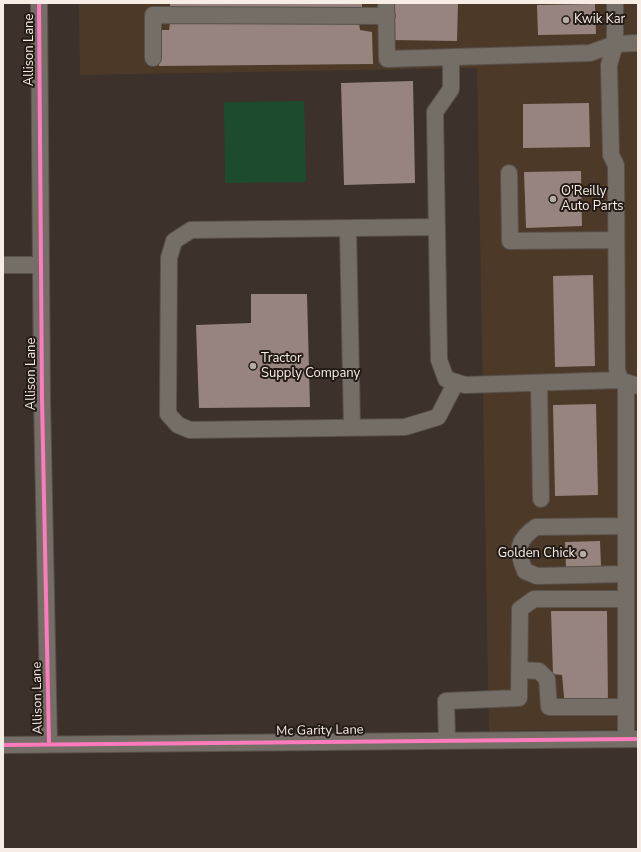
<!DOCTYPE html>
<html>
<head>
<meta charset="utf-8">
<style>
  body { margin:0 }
  #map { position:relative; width:641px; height:852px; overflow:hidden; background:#3c322b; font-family:"Nunito Sans",sans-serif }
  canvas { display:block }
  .frame { position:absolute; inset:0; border:4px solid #f8ede5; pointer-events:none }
</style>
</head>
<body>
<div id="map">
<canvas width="641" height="852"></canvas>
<div class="frame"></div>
</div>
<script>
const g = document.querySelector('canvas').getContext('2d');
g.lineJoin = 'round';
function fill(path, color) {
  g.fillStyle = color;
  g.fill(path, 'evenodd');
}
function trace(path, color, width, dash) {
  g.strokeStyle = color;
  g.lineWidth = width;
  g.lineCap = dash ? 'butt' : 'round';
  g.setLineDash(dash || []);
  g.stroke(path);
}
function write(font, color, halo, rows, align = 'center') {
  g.font = font + ' "Nunito Sans",sans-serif';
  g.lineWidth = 4;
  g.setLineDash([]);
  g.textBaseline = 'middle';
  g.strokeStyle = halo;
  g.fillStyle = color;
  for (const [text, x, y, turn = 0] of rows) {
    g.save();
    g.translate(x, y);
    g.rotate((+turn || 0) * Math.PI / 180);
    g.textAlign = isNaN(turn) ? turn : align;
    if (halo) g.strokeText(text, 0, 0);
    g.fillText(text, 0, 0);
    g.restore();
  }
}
fill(new Path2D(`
  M79,3h559v726l-149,2 -12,-663 -397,7z`), '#4d3928');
fill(new Path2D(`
  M304,101l2,81 -81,1 -1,-81z`), '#1c4c2d');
fill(new Path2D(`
  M170,3h192v5l-192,-1z
  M393,3h65l-1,38 -65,-1z
  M595,4l1,30 -58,1 -1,-30z
  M170,23h189l1,7 12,2 1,32 -214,2 1,-36h9z
  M413,81l2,102 -71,2 -3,-102z
  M589,103l1,44 -67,1v-44z
  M581,171l1,55 -56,2 -2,-56z
  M593,275l2,91 -40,1 -2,-91z
  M251,294h56l3,113 -111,1 -3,-83 55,-2z
  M596,404l2,91 -43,1 -2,-91z
  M600,541l1,25 -35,1 -1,-25z
  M551,611h56l1,96h-43l-3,-32 -9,-1z`), '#97847e');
const minor = new Path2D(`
  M39,3l3,396 7,345
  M386,3l1,56 203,-6 25,-9 23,-1
  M615,3v41l-6,21 2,90 5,10 1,205 3,10 18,6
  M451,57v32l-16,23 4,248 7,19 19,6 155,-5
  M153,58v-43l234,1
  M509,173l1,68 106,-1
  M437,227l-246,3 -17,11 -5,17 -1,156 10,11 12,5 215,-3 33,-10 18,-35
  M348,229l4,198
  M3,265h38
  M626,382v357
  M539,384l2,115
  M625,526l-89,1c-19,13 -20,23 -11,44l12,5 88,-2
  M520,670l19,1 8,8 2,28h77
  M447,740l-1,-39 73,-3 1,-89 14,-10h92
  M3,745l635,-6`);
trace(minor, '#59514b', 18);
trace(minor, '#756e67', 16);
trace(new Path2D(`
  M39,3l3,396 7,345
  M3,745l635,-6`), '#fd7abc', 4);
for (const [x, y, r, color] of [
  [566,20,4,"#b6aca4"],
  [553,199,4,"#b6aca4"],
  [253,366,4,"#b6aca4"],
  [583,554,4,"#b6aca4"]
]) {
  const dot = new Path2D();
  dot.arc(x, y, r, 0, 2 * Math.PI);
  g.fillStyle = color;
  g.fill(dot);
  trace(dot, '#231b15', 1.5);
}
write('13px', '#f8ede5', '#231b15', [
  ["Kwik Kar",574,20],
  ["O'Reilly",561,192],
  ["Auto Parts",561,207],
  ["Tractor",261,359],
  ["Supply Company",261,374],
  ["Golden Chick",575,554,"right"]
], 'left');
write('13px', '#f8ede5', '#231b15', [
  ["Allison Lane",30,50,-90],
  ["Allison Lane",32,374,-90],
  ["Allison Lane",38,698,-91],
  ["Mc Garity Lane",320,731,-1]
]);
</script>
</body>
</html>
